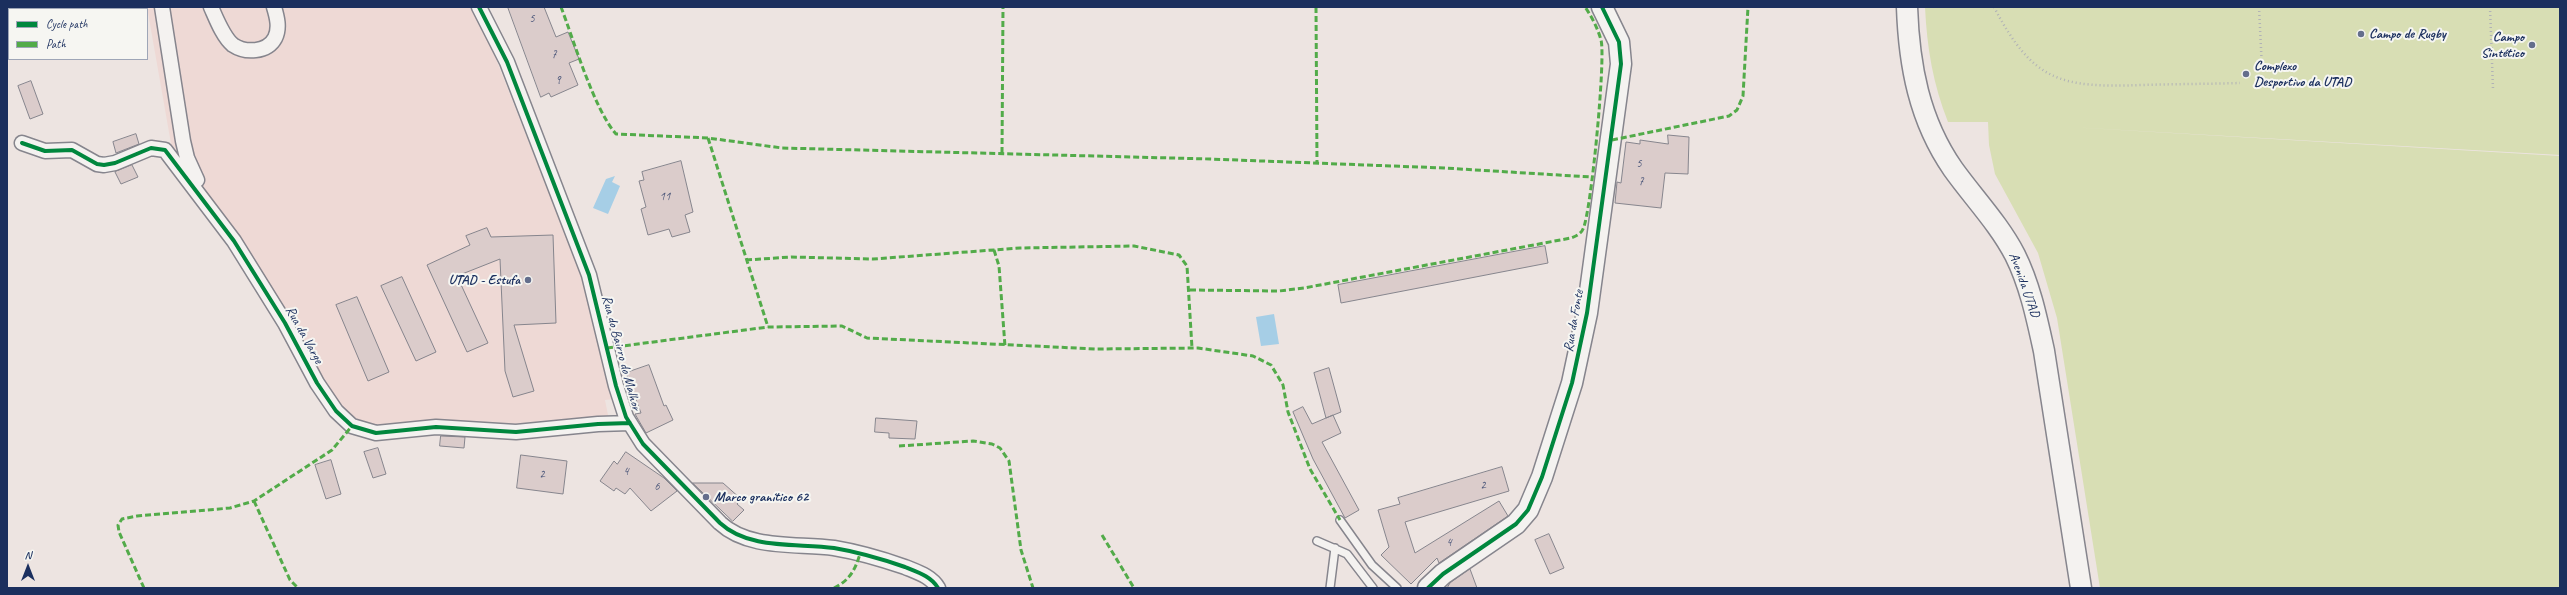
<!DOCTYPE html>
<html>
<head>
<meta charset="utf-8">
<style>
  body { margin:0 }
  #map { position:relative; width:2567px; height:595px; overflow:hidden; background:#ede4e1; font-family:Caveat,sans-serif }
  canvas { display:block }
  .frame { position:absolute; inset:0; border:8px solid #1b2f5e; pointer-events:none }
  .legend { position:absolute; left:8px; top:8px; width:140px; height:52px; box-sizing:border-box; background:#f6f6f2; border:1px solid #9ea6b7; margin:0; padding:5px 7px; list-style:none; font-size:12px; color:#1b2f5e }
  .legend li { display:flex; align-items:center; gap:8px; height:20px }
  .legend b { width:20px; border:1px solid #9ea6b7 }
  .north { position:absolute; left:8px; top:547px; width:40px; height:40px; -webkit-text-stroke:3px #f6f6f2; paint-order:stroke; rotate:0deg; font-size:11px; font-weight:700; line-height:16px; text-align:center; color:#1b2f5e }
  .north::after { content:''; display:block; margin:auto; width:14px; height:18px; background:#1b2f5e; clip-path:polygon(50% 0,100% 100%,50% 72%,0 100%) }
</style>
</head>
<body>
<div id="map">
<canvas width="2567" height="595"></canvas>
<div class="frame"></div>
<ul class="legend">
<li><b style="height:5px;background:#00873e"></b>Cycle path</li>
<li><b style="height:5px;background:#52ab49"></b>Path</li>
</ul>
<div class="north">N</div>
</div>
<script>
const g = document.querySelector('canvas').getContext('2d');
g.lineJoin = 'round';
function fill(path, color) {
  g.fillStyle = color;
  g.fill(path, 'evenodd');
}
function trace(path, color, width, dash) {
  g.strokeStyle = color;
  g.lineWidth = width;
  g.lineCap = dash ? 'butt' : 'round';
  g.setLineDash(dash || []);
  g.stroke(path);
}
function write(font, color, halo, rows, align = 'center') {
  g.font = font + ' Caveat,sans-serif';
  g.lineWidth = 4;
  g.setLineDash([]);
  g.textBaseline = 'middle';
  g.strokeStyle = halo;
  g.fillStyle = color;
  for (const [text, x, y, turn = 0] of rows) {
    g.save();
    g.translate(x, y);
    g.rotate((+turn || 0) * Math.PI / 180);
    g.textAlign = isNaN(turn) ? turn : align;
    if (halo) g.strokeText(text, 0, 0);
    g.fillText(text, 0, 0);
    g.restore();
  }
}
fill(new Path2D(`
  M147,7h324l21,42 87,220 36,130 -10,1 4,20 -102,9 -66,-5 -63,2 -31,-7 -174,-264z`), '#eed9d5');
fill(new Path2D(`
  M1925,7h635v148l-491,-28 491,29v432h-460l-43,-270 -19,-65 -43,-79 -6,-29 -1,-23h-40c-15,-38 -21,-74 -23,-115z`), '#d8deb4');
fill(new Path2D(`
  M615,176l-3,6 8,4 -12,28 -15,-6 13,-29z
  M1274,314l5,30 -18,2 -5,-29z`), '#a6cee6');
const building = new Path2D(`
  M508,7h36l12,30 12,-5 11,27 -10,4 9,22 -27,12 -2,-4 -8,4z
  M31,81l12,33 -13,5 -12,-33z
  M136,134l3,10 -23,9 -3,-11z
  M1668,135l21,2 -1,37 -23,-1 -4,35 -46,-5 2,-21 4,1 5,-41 14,2v-4l28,4z
  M681,161l12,51 -8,3 5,17 -18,5 -3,-8 -21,6 -7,-26 5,-2 -7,-26 5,-1 -2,-8z
  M132,165l6,12 -17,7 -6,-12z
  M487,228l4,9 62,-2 3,88 -42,2 20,66 -21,6 -8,-26 -5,-112 -43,17 31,67 -21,9 -40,-87 43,-20 -4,-9z
  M1545,246l3,17 -207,40 -3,-18z
  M402,277l34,75 -20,9 -35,-75z
  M357,297l32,75 -21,9 -32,-76z
  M649,365l15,41 2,-1 7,15 -27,13 -11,-19 6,-1 -15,-40z
  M1329,368l12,44 -15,6 -12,-45z
  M1303,407l9,17 21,-9 8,18 -19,9 37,68 -14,8 -32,-59 -20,-47z
  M876,418l41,3 -2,18 -26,-1v-5l-14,-1z
  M441,436l24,1 -1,11 -24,-2z
  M378,448l8,26 -13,4 -9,-26z
  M626,452l38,26 13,13 -26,20 -21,-23 -5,6 -9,-6 -2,3 -14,-10 14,-20 3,3z
  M521,455l46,6 -4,33 -46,-6z
  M331,460l10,34 -15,5 -11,-34z
  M1502,467l7,24 -104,31 10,31 84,-52 9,15 -69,47 -2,-5 -26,26 -30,-29 8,-8 -11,-37 22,-6 -2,-6z
  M693,483h30l18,16 -4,5 7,6 -11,11z
  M1549,534l15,34 -14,6 -15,-34z
  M1470,569l7,19h-30l3,-5z`);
fill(building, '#dbcccb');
trace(building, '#86858d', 1);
const lane = new Path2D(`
  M1340,520l32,45 25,23
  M1317,541l30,13 26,34
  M1330,588l5,-40`);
const street = new Path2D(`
  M162,7l21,134 4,17 10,22
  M211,7c5,11 12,30 22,38 12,8 34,8 42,-7 5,-10 2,-21 -1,-31
  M479,7l28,55 82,213 27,111 10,31 17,27 77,79c29,27 77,20 114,25 24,4 48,11 71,19 12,5 26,9 33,21
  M22,143l23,8 27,-1 25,14 7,1 11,-2 36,-15 14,2 69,91 51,82 32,60 19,28 16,15 24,7 60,-6 80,5 82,-8 32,-1`);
const secondary = new Path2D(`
  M1907,7c2,58 12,113 46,162 20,28 46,55 62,86 15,30 22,64 29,96l37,237
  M1428,588l15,-14 73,-50 12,-14 14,-33 30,-94 15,-70 34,-249 -2,-22 -17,-35`);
trace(lane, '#86858d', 10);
trace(street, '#86858d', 17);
trace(secondary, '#86858d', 23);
trace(new Path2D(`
  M1994,7c39,75 67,81 148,78 33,-1 65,-1 98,-2
  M2259,7l3,62
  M2490,7l3,82`), '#b1b2b6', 2.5, [1, 3]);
trace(lane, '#f4f2f0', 7);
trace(street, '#f4f2f0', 14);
trace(secondary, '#f4f2f0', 20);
trace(new Path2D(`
  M561,7c13,34 33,102 55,127l92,4 74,10 428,11 234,9 147,9
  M1316,7l1,156
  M708,138l60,189
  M1612,140l117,-24 8,-6 6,-14 5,-89
  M1002,153l1,-146
  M994,250l5,16 6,80
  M746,260l45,-3 82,2 147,-11 114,-2 45,9 8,11 5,82
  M1190,290l89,1 25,-3 267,-50c5,-2 10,-4 12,-9 8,-15 23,-172 18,-189 -3,-11 -9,-23 -16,-33
  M607,348l161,-21 74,-1 25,12 229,11 102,-1 55,8 18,9 12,20 5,27 22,57 30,51
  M899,446l74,-5 19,3 8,4 9,13 12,89 12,38
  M254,501l36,79 8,8
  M1102,535l32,53
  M144,588l-25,-56 -1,-7 4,-6 15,-3 93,-8 24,-7 78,-51 20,-24
  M834,588c16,-8 21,-18 26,-34`), '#52ab49', 3, [6, 3]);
trace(new Path2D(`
  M479,7l28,55 82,213 27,111 10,31 17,27 77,79c29,27 77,20 114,25 24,4 48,11 71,19 12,5 26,9 33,21
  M22,143l23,8 27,-1 25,14 7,1 11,-2 36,-15 14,2 69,91 51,82 32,60 19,28 16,15 24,7 60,-6 80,5 82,-8 32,-1
  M1428,588l15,-14 73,-50 12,-14 14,-33 30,-94 15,-70 34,-249 -2,-22 -17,-35`), '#00873e', 4);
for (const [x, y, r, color] of [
  [2361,34,4,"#646e8c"],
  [2532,45,4,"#646e8c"],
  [2246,74,4,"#646e8c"],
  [528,280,4,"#646e8c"],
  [706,497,4,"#646e8c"]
]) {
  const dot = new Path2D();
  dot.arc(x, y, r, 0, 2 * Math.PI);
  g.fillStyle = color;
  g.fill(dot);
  trace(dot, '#f6f6f2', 1.5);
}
write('12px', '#4c577a', null, [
  ["5",532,19],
  ["7",554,55],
  ["9",558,81],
  ["5",1639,164],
  ["7",1641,182],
  ["11",665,197],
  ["4",626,472],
  ["2",542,475],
  ["2",1483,486],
  ["6",657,487],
  ["4",1449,543]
]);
write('bold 14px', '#1b2f5e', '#f6f6f2', [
  ["Campo de Rugby",2369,34],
  ["Campo",2524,37,"right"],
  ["Sintético",2524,53,"right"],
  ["Complexo",2254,66],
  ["Desportivo da UTAD",2254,82],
  ["UTAD - Estufa",520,280,"right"],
  ["Marco granítico 62",714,497]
], 'left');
write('14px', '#1b2f5e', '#f6f6f2', [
  ["Avenida UTAD",2024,285,70],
  ["Rua da Fonte",1574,321,-80],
  ["Rua da Varge",304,335,61],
  ["Rua do Bairro do Malhor",621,353,75]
]);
</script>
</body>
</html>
